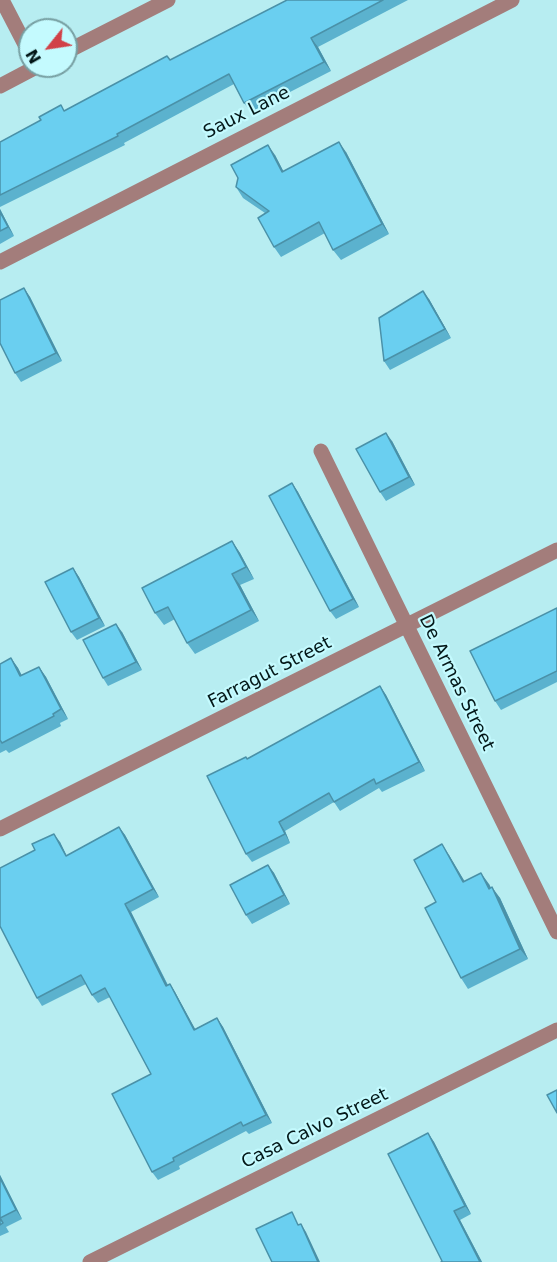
<!DOCTYPE html>
<html>
<head>
<meta charset="utf-8">
<style>
  body { margin:0 }
  #map { position:relative; width:557px; height:1262px; overflow:hidden; background:#b7edf1; font-family:"DejaVu Sans",sans-serif }
  canvas { display:block }
  .north { position:absolute; left:18px; top:18px; width:60px; height:60px; box-sizing:border-box; background:#c4fafe; border:2px solid #779fa2; border-radius:50%; rotate:240deg; font-size:16px; font-weight:700; line-height:24px; text-align:center; color:#031718 }
  .north::after { content:''; display:block; margin:auto; width:21px; height:27px; background:#d14148; clip-path:polygon(50% 0,100% 100%,50% 72%,0 100%) }
</style>
</head>
<body>
<div id="map">
<canvas width="557" height="1262"></canvas>
<div class="north">N</div>
</div>
<script>
const g = document.querySelector('canvas').getContext('2d');
g.lineJoin = 'round';
function trace(path, color, width, dash) {
  g.strokeStyle = color;
  g.lineWidth = width;
  g.lineCap = dash ? 'butt' : 'round';
  g.setLineDash(dash || []);
  g.stroke(path);
}
function fill(path, color) {
  g.fillStyle = color;
  g.fill(path, 'evenodd');
}
function write(font, color, halo, rows, align = 'center') {
  g.font = font + ' "DejaVu Sans",sans-serif';
  g.lineWidth = 4.5;
  g.setLineDash([]);
  g.textBaseline = 'middle';
  g.strokeStyle = halo;
  g.fillStyle = color;
  for (const [text, x, y, turn = 0] of rows) {
    g.save();
    g.translate(x, y);
    g.rotate((+turn || 0) * Math.PI / 180);
    g.textAlign = isNaN(turn) ? turn : align;
    if (halo) g.strokeText(text, 0, 0);
    g.fillText(text, 0, 0);
    g.restore();
  }
}
trace(new Path2D(`
  M2,0l28,54
  M66,52l102,-52
  M0,86l38,-20
  M0,262l512,-262
  M321,451l236,481
  M0,829l557,-279
  M90,1262l467,-232`), '#a37d7b', 15);
fill(new Path2D(`
  M287,0h121l-90,47 13,24 -80,41 -7,-9 -10,-19 -110,59 1,2 -125,62v-65l170,-82z
  M346,152l43,82 -48,26 -8,-10 -8,-17 -44,24 -7,-10 -9,-34 -22,-15 -7,-11 39,-32 8,16z
  M0,209l14,27 -14,8z
  M24,288l6,9 32,64 -41,21 -6,-9z
  M429,299l22,39 -61,32 -6,-9z
  M392,441l23,44 -29,16 -6,-9z
  M292,483l6,9 61,115 -23,12 -6,-8z
  M232,541l8,12 14,26 -14,6 19,36 -64,33 -8,-11 -12,-24 -11,6 -9,-12z
  M73,568l6,9 26,49 -28,14 -6,-8z
  M557,608v74l-56,28 -6,-9z
  M122,632l20,38 -34,16 -5,-8z
  M11,658l7,10 4,8 17,-9 7,10 22,42 -8,4 1,3 -52,27 -3,-3 -6,3v-89z
  M380,686l6,9 39,76 -43,21 -3,-4 -39,23 -6,-9 -49,29 5,12 -38,19 -6,-8 2,-95z
  M119,827l6,8 34,62 -28,15 37,73 2,-1 5,8 20,37 22,-11 6,9 49,96 -23,11 -3,-3 -67,35 1,3 -22,11 -6,-8 -1,-98 -41,-77 -12,6 -6,-8 -6,-11 -44,22 -5,-8 23,-156 7,14z
  M449,855l15,26 25,3 2,4 9,10 28,61 -60,30 -7,-11 -25,-76z
  M268,865l6,8 16,31 -38,20 -6,-9z
  M428,1133l6,9 37,72 -11,6 22,42h-41l1,-1z
  M0,1175l22,44 -16,8 3,5 -9,4z`), '#5bb2ce');
fill(new Path2D(`
  M311,38l7,9 13,24 -7,-9z
  M339,142l7,10 43,82 -7,-10z
  M268,145l7,10 14,27 -7,-10z
  M0,209l14,27 -6,-9 -8,-15z
  M24,288l6,9 32,64 -6,-8z
  M423,291l6,8 22,39 -6,-9z
  M386,433l6,8 23,44 -6,-8z
  M292,483l6,9 61,115 -6,-8z
  M232,541l8,12 14,26 -8,-12z
  M73,568l6,9 26,49 -6,-8z
  M232,574l8,11 19,36 -8,-11z
  M116,624l6,8 20,38 -6,-8z
  M11,658l7,10 9,18 -7,-10z
  M39,667l7,10 22,42 -7,-10z
  M380,686l6,9 39,76 -6,-9z
  M279,822l6,9 5,12 -5,-9z
  M119,827l6,8 34,62 -6,-8z
  M54,834l6,8 11,23 -5,-9z
  M442,844l7,11 22,37 -8,-10z
  M268,865l6,8 16,31 -6,-9z
  M481,873l8,11 8,16 -8,-11z
  M492,887l8,11 28,61 -8,-10z
  M125,904l6,8 41,82 -6,-8z
  M170,984l5,8 25,46 -6,-8z
  M217,1018l6,9 49,96 -6,-8z
  M428,1133l6,9 37,72 -6,-8z
  M0,1175l22,44 -6,-9 -16,-32z
  M454,1211l6,9 22,42h-2z
  M301,1224l5,8 14,30h-2z`), '#4a91a8');
const building = new Path2D(`
  M287,0h96l-72,38 13,24 -80,41 -15,-29 -112,60 1,2 -118,59v-53l41,-22 -2,-3 22,-12 3,6 103,-55 3,4z
  M339,142l43,82 -49,26 -14,-28 -45,25 -16,-29 11,-7 -33,-24 2,-9 -7,-13 37,-20 14,27z
  M0,212l8,15 -8,4z
  M24,288l32,65 -41,20 -15,-30v-43z
  M423,291l22,38 -61,32 -5,-43z
  M386,433l23,44 -29,15 -24,-43z
  M292,483l61,116 -23,12 -61,-115z
  M232,541l14,26 -14,7 19,36 -64,33 -19,-36 -13,6 -13,-25z
  M73,568l26,50 -28,14 -26,-50z
  M557,608v63l-62,30 -25,-50z
  M116,624l20,38 -33,16 -20,-38z
  M11,658l9,18 19,-9 22,42 -8,5 1,2 -52,27 -2,-3v-76z
  M380,686l39,76 -43,22 -2,-5 -40,23 -5,-9 -50,29 6,12 -39,20 -39,-78 39,-19 1,2z
  M119,827l34,62 -28,15 41,82 4,-2 24,46 23,-12 49,97 -23,11 -2,-4 -68,36 1,3 -22,11 -40,-78 39,-20 -46,-86 -13,7 -11,-20 -44,23 -37,-72v-58l35,-18 -3,-6 22,-10 12,22z
  M442,844l21,38 18,-9 8,16 3,-2 28,62 -59,29 -36,-70 11,-6 -22,-42z
  M268,865l16,30 -38,20 -16,-30z
  M557,1090v23l-10,-18z
  M428,1133l37,73 -11,5 26,51h-39l1,-1 -54,-107z
  M0,1178l16,32 -16,8 3,5 -3,2z
  M292,1212l6,13 3,-1 17,38h-46l-16,-33z`);
fill(building, '#6acff0');
trace(building, '#4a91a8', 1.5);
write('18px', '#031718', '#c4fafe', [
  ["Saux Lane",247,113,-27],
  ["Farragut Street",270,673,-27],
  ["De Armas Street",456,683,64],
  ["Casa Calvo Street",315,1129,-26]
]);
</script>
</body>
</html>
